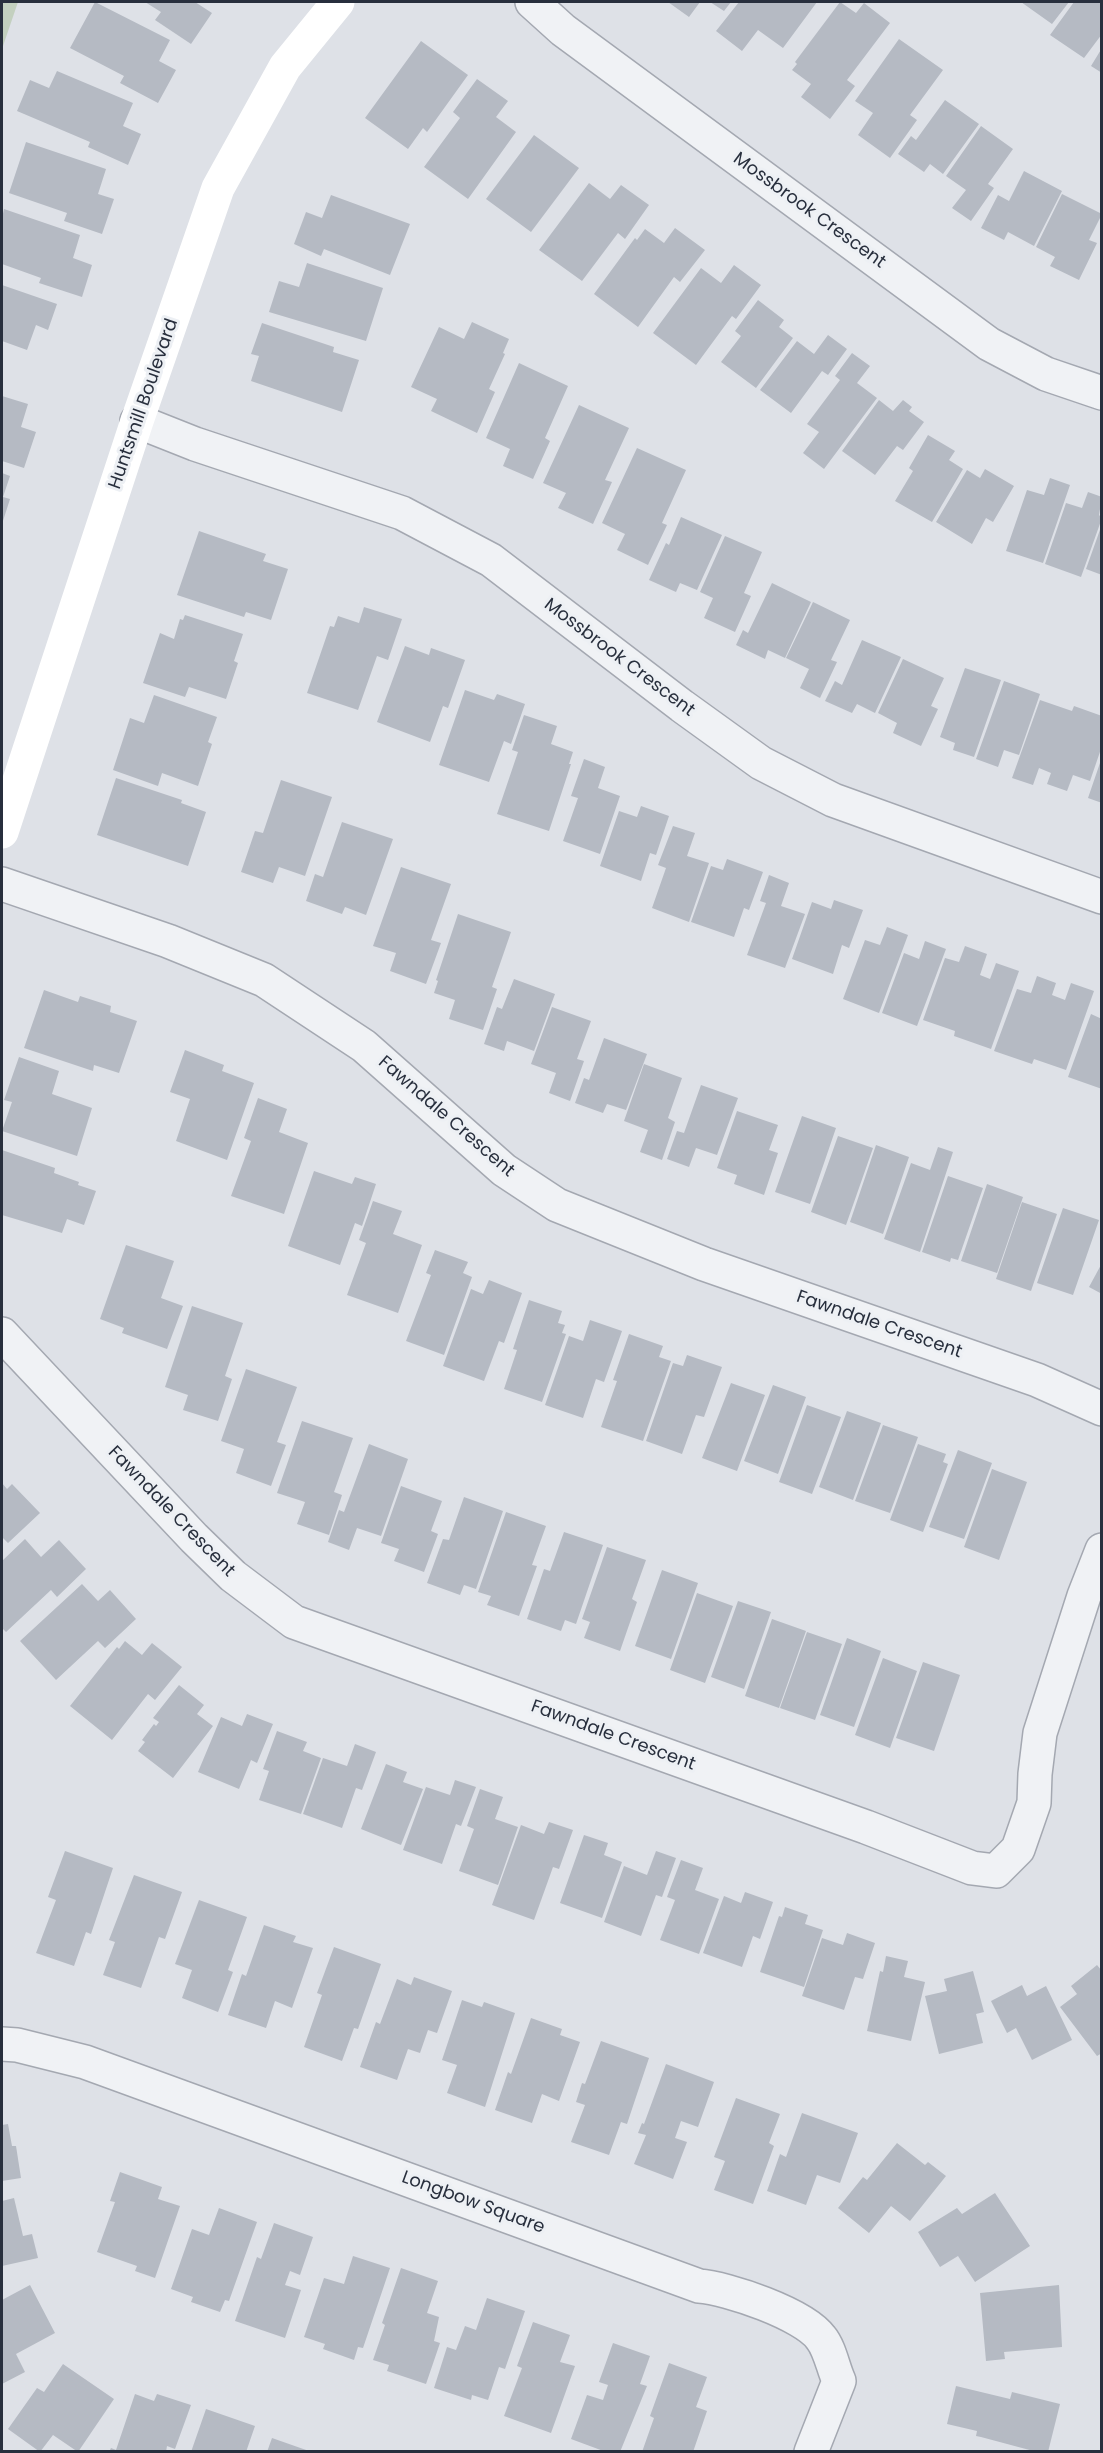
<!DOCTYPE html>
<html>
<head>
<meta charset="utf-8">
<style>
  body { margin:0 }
  #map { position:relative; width:1103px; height:2453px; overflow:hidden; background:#dee1e7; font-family:Poppins,sans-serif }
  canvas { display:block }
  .frame { position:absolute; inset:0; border:3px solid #282f3d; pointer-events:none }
</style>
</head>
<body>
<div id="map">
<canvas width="1103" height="2453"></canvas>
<div class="frame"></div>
</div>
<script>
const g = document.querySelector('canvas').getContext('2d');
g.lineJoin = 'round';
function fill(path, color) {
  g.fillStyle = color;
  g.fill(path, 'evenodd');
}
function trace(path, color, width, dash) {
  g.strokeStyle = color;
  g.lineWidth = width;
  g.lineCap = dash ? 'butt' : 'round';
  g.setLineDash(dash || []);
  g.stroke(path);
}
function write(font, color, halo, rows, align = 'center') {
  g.font = font + ' Poppins,sans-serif';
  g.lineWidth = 6;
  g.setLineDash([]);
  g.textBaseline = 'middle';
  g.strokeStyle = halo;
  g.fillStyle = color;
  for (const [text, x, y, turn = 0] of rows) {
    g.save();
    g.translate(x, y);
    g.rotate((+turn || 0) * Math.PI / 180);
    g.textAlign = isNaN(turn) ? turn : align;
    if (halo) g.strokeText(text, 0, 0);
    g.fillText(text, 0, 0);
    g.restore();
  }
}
fill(new Path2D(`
  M2,2h16l-16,47z`), '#c3d0bf');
fill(new Path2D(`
  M95,2l75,38 -11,21 17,9 -18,33 -38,-20 4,-7 -54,-28z
  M145,2h50l17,11 -21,31 -36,-24 6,-8z
  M668,2h32l-11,15z
  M710,2h21l-7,9z
  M739,2l11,1 67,-1 -34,46 -25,-18 -16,21 -26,-20z
  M840,2l16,11 8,-10 26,20 -43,57 8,6 -25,33 -29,-22 10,-13 -19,-14 5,-6 -2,-2z
  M1021,2h48l-17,22z
  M1074,2h28v32l-18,24 -34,-23z
  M899,39l44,31 -33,45 7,5 -27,38 -32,-23 15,-22 -18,-12z
  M421,41l47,34 -41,57 -4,-4 -15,21 -43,-31z
  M1102,48v25l-11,-7z
  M57,71l76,32 -10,23 18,8 -13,31 -40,-18 2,-5 -73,-31 13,-31 19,8z
  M477,79l31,22 -12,16 20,15 -48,67 -44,-32 36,-49 -7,-6z
  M945,100l34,24 -36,50 -13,-10 -6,8 -26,-18 13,-18 5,4z
  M981,126l32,23 -25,35 6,4 -23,33 -19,-13 14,-18 -20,-14z
  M534,135l45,33 -48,64 -45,-33z
  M26,142l80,27 -8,25 16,5 -12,35 -38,-13 3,-8 -58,-20z
  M1024,171l38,20 -28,55 -26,-14 -4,8 -23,-12 17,-33 11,6z
  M589,183l21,16 11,-14 28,20 -24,34 -7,-6 -36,48 -43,-31z
  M1062,194l40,20 -13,26 8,3 -18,37 -29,-14 5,-9 -19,-10z
  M331,195l79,29 -20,51 -66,-26 -3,7 -27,-12 12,-32 16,6z
  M4,209l76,26 -7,23 19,7 -10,32 -43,-14 2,-5 -39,-14v-46z
  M675,228l30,22 -25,32 -6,-5 -36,50 -44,-33 41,-56 2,2 8,-11 19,14z
  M307,263l76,25 -17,53 -97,-29 10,-31 20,6z
  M734,265l27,20 -25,34 -4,-3 -36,49 -43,-32 48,-65 20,15z
  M2,285l55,19 -9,26 -12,-5 -9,25 -25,-9z
  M758,300l26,20 -5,7 14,11 -37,50 -35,-26 20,-26 -6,-5z
  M472,322l37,17 -6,14 2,1 -16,35 6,3 -18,41 -46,-22 6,-12 -26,-12 28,-60 25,12z
  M262,323l72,24 -1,5 26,8 -17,52 -91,-31 8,-25 -8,-2z
  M828,335l19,14 -19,26 -6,-4 -31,42 -31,-23 37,-49 17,13z
  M852,353l18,13 -13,17 20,15 -53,71 -21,-16 16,-21 -12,-8 33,-44 -5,-4z
  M519,363l49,23 -23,52 5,3 -17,38 -30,-13 7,-17 -24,-11z
  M2,396l26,8 -7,23 15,5 -12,36 -22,-7z
  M879,400l14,11 10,-11 9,7 -3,4 15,11 -21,28 -6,-4 -22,29 -33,-24z
  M579,405l50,23 -24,52 7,2 -19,42 -35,-16 8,-15 -23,-10z
  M928,435l27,16 -6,9 14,9 -31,53 -37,-21 18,-30 -4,-3z
  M637,448l49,22 -24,53 5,2 -19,40 -31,-15 8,-16 -23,-11z
  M985,469l29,17 -21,36 -7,-4 -14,26 -36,-22 31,-52 13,8z
  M2,473l8,3 -7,21 7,2 -8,25z
  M1050,478l20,7 -27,78 -37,-12 21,-61 17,5z
  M1088,492l14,5 -3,18 3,3 -21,59 -36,-13 21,-61 16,5z
  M681,517l41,18 -25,55 -17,-7 -4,9 -27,-12 17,-37 3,2z
  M1101,527h1v48l-16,-6z
  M199,531l67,23 -3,7 25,8 -17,51 -25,-8 -2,5 -67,-22z
  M725,536l37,16 -18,41 7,3 -16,36 -31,-14 9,-20 -13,-6z
  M772,583l39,19 -26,56 -17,-8 -3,9 -29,-14 7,-15 5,3z
  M813,602l37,18 -19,40 6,2 -17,36 -20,-10 9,-19 -23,-11z
  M364,607l38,12 -14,41 -11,-4 -19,54 -51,-17 23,-67 4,1 4,-11 21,7z
  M185,615l58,19 -9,27 4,2 -12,36 -37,-12 -4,10 -42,-14 17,-50 14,6 6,-20 3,1z
  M862,640l39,17 -26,56 -18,-9 -5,9 -27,-12 10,-20 7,4z
  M405,646l24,9 2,-7 34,12 -17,48 -5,-2 -13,36 -53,-20z
  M903,659l41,19 -13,28 7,3 -17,37 -28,-13 4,-10 -19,-10z
  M965,668l36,12 -27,77 -21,-7 2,-7 -15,-6z
  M1004,681l36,13 -21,61 -15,-5 -6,17 -22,-8z
  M465,690l29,10 3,-6 28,10 -14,40 -7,-3 -15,41 -50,-17z
  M154,695l63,22 -9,25 4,2 -14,42 -36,-13 -4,13 -45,-16 17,-52 14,5z
  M1040,700l32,11 2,-5 28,10v30l-12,35 -17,-6 -6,16 -20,-7 4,-11 -12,-5 -6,17 -21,-7z
  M524,715l33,11 -6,18 22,8 -4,12h2l-22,67 -52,-17 21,-62 -6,-2z
  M584,759l21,8 -7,21 22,8 -20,58 -37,-13 15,-43 -7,-2z
  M1101,760h1v43l-14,-5z
  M116,778l66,22 -1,3 25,9 -18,54 -91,-31z
  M281,780l51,17 -27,79 -26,-9 -6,16 -32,-11 14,-41 8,2z
  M641,806l28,10 -13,39 -6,-2 -9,28 -41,-15 19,-55 18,6z
  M342,822l51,17 -27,76 -21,-8 -3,7 -36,-13 9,-27 8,3z
  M673,826l22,7 -8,23 22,7 -20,59 -37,-14 14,-40 -8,-3z
  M727,859l36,13 -14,38 -5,-2 -10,29 -43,-15 20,-56 12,4z
  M401,867l50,17 -20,56 10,3 -15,41 -36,-13 6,-18 -23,-7z
  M769,875l20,8 -8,23 24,8 -20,54 -38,-13 19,-52 -6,-2z
  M834,900l29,10 -14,38 -7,-3 -9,29 -41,-15 20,-57 19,7z
  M458,914l53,18 -19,55 5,2 -14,41 -34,-11 6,-19 -21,-7 4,-12 -2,-1z
  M887,927l21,8 -29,78 -36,-14 22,-59 15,5z
  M925,941l21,8 -29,77 -35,-13 22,-60 15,6z
  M965,946l22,8 -7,21 10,4 6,-16 23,8 -28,78 -37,-13 1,-5 -32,-11 22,-62 14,4z
  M1037,976l19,7 -4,12 13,5 6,-17 23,8 -28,79 -32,-11 -2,5 -38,-13 23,-62 14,4z
  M514,979l41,15 -21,57 -27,-10 -3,10 -20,-7 13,-37 5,2z
  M44,990l34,12 2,-6 31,10 -1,6 27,9 -18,52 -25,-8 -1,6 -69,-23z
  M552,1007l39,14 -14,38 7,2 -14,40 -21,-8 7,-20 -25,-9z
  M1091,1014l11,5v70l-34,-12z
  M604,1038l43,16 -21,56 -19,-6 -4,9 -28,-10 9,-25 5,2z
  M185,1050l39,15 -2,6 32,12 -27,77 -51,-19 14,-42 -20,-7z
  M19,1057l40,14 -7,23 40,14 -15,48 -75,-25 10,-29 -8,-2z
  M644,1064l38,14 -14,40 7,4 -13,38 -22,-8 8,-22 -24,-9z
  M701,1085l37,13 -21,57 -21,-7 -7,19 -22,-8 10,-28 7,2z
  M258,1098l29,11 -8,23 29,11 -24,71 -53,-18 20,-55 -7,-3z
  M737,1111l41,14 -9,25 9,3 -14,42 -30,-11 3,-9 -20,-7z
  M802,1116l34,12 -26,76 -35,-12z
  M838,1136l35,12 -27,77 -35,-13z
  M876,1145l33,12 -26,77 -33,-12z
  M938,1147l15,5 -33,100 -36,-13 27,-76 19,7z
  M2,1150l53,18 -1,5 25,9 -1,3 18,6 -12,34 -17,-6 -5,14 -60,-18z
  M314,1171l38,13 3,-7 21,7 -14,42 -7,-3 -15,42 -52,-19z
  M948,1176l35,12 -25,72 -7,-2 -1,4 -28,-10z
  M987,1184l36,13 -26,76 -36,-12z
  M373,1201l29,10 -9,23 29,11 -24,68 -51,-18 19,-52 -7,-3z
  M1022,1202l35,12 -26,77 -35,-12z
  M1063,1208l36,12 -26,75 -36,-12z
  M126,1245l48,16 -13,37 22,8 -16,43 -45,-16 2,-5 -24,-9z
  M435,1250l33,12 -5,11 9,4 -28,78 -38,-14 25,-66 -5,-2z
  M1102,1263v31l-13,-7z
  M489,1280l33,13 -18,50 -5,-2 -15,40 -41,-15 28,-77 12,5z
  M529,1300l33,11 -4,12 7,2 -3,8 4,1 -24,68 -38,-13 13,-39 -4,-1z
  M192,1306l51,17 -18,53 7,3 -14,42 -35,-11 5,-15 -23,-8z
  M590,1320l32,11 -18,51 -8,-3 -13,39 -38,-13 24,-69 14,5z
  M629,1334l34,12 -4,11 12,4 -28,80 -42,-14 16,-46 -4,-1z
  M687,1355l35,12 -18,50 -8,-2 -14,39 -36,-13 27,-78 10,3z
  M246,1369l51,18 -20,55 9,3 -15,41 -35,-13 8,-24 -23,-8z
  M731,1383l34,12 -28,76 -35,-13z
  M773,1385l33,12 -28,77 -34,-13z
  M807,1405l34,12 -29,77 -33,-12z
  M847,1411l34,12 -28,77 -34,-13z
  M302,1421l51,17 -19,54 8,3 -13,40 -32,-11 8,-22 -28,-9z
  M883,1425l35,12 -28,76 -35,-12z
  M369,1444l39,15 -27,77 -24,-8 -8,22 -21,-8 11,-32 5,2z
  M918,1444l28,10 -3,8 5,2 -25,68 -33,-12z
  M958,1450l34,13 -28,76 -35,-12z
  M992,1469l35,13 -28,78 -35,-13z
  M2,1483l5,6 5,-5 28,29 -32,30 -6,-6z
  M401,1486l41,15 -11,30 7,3 -14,38 -30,-11 5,-12 -18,-6z
  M464,1497l39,14 -27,78 -12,-4 -4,10 -33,-12 16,-44 6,1z
  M506,1512l40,14 -14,39 5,1 -18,50 -32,-11 4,-9 -13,-4z
  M564,1532l39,13 -27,79 -11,-4 -4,11 -34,-12 17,-50 6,2z
  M25,1539l16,18 18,-17 27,29 -29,28 -6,-7 -45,42 -4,-4v-67z
  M607,1547l39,13 -14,39 5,3 -17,49 -36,-13 6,-16 -8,-3z
  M662,1570l36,13 -27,76 -36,-13z
  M82,1584l16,17 12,-11 26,29 -31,29 -7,-7 -42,39 -36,-39z
  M697,1593l36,13 -28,77 -35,-13z
  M738,1601l33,11 -27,77 -33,-12z
  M772,1619l34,12 -27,77 -34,-12z
  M807,1632l35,12 -27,76 -35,-12z
  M847,1638l34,13 -27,76 -34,-12z
  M125,1641l17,14 10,-12 30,24 -27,33 -7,-6 -36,46 -42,-34 47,-59 2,2z
  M883,1658l34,13 -27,77 -35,-13z
  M923,1662l37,13 -26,76 -38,-13z
  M179,1685l25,20 -7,9 16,12 -40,52 -35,-27 7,-9 -3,-2 12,-16 2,2 3,-4 -6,-4z
  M247,1714l26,10 -16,39 -6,-3 -12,29 -41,-17 23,-55 21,9z
  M277,1731l30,11 -4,9 18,7 -20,56 -42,-14 10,-29 -6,-2z
  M355,1744l21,8 -14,38 -6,-2 -14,40 -39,-14 20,-56 24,8z
  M386,1764l21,8 -4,10 20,7 -22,56 -40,-16z
  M455,1780l21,7 -15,39 -5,-2 -14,40 -39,-14 23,-63 24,8z
  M480,1789l23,8 -8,22 23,8 -20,58 -39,-14 15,-42 -7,-3z
  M549,1822l24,8 -14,39 -6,-2 -19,53 -42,-15 29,-80 23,9z
  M584,1835l24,8 -4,12 18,7 -20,56 -42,-15z
  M65,1851l48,17 -22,66 -5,-2 -12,34 -38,-13 20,-53 -8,-3z
  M656,1851l20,7 -14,39 -6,-2 -15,41 -37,-14 20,-56 23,9z
  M681,1860l22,8 -8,22 24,9 -20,55 -39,-14 15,-40 -8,-3z
  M134,1875l48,17 -17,47 -6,-2 -18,51 -38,-13 12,-33 -6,-2z
  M745,1892l28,10 -13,37 -7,-3 -11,31 -39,-14 21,-57 17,7z
  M199,1900l48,17 -19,53 5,2 -15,40 -36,-14 10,-28 -17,-6z
  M785,1907l23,8 -3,9 18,6 -19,57 -44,-15 19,-56 3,1z
  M264,1925l32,11 -3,6 20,6 -21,60 -17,-7 -9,27 -38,-13 14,-41 4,2z
  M847,1933l28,10 -12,36 -8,-2 -11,33 -42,-14 20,-58 21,7z
  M334,1947l47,17 -23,65 -4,-1 -12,33 -38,-14 18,-52 -5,-2z
  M886,1956l22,5 -4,16 21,5 -14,59 -44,-10 13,-60 3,1z
  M1097,1965l5,6v82l-5,3 -37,-49 17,-13 -6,-8z
  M973,1971l11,41 -8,2 7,29 -44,11 -14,-58 22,-5 -3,-12z
  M414,1977l38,14 -15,42 -9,-3 -8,23 -12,-4 -11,31 -37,-13 16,-45 4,2 17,-45 14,6z
  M1022,1985l5,11 19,-10 26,54 -40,20 -16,-32 -9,5 -16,-32z
  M462,2000l20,7 2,-5 31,11 -30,94 -38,-14 10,-28 -15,-5z
  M531,2018l31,11 -2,6 20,7 -21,59 -17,-7 -10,29 -37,-13 13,-38 3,2z
  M601,2041l48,17 -22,66 -6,-2 -12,33 -38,-13 14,-37 -9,-3 6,-19 3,1z
  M666,2064l48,18 -16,45 -17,-6 -6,17 12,4 -14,37 -39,-15 12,-29 -8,-2 4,-10 2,1z
  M736,2098l44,16 -11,29 5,3 -21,58 -39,-14 11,-29 -11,-4z
  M802,2113l56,20 -18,50 -23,-8 -11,30 -39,-14 13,-37 6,3z
  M8,2124l4,22h4l5,32 -19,3v-56z
  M897,2143l28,22 3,-3 18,14 -36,45 -19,-15 -22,27 -31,-25 25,-31 4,3z
  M120,2172l42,15 -4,12 22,7 -25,72 -20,-7 2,-5 -40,-14 18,-50 -5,-1z
  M995,2193l35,53 -55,36 -17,-26 -18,11 -22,-35 39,-24 5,6z
  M14,2198l9,38 9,-2 6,24 -36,8v-65z
  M219,2208l38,14 -28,79 -4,-1 -5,12 -29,-10 2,-5 -22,-8 21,-60 17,6z
  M274,2223l39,14 -13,38 -10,-4 -5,14 16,5 -16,48 -50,-17 22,-64 4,2z
  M353,2256l37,12 -27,80 -5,-1 -4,13 -31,-11 2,-5 -21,-7 20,-59 20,6z
  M401,2268l37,13 -11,32 12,4 -5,24 6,2 -14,41 -39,-13 2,-6 -16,-5 12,-35 -3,-2z
  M30,2285l25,48 -39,21 9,18 -23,12v-84z
  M1059,2285l3,62 -58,5 1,7 -19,2 -6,-68z
  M487,2298l38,13 -20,58 -6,-2 -11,33 -16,-5 -1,5 -37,-12 13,-41 9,3 9,-24 11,4z
  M533,2322l37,13 -10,27 15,4 -24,67 -47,-17 18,-48 -5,-2z
  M613,2343l37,13 -10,28 7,2 -27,66h-14l-35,-13 16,-44 16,5 5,-15 -9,-3z
  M669,2363l38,14 -11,30 11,4 -14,41h-51l12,-34 -4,-2z
  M63,2364l51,35 -36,53 -25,-17 -13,17 -32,-23 29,-41 7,4z
  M956,2386l54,13 2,-7 48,12 -12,48h-11l-56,-15 -5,-1 1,-5 -30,-7z
  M135,2394l19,7 3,-7 34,11 -16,44 -8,-3 -1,6h-57l2,-4 5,2z
  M206,2409l49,17 -9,26h-55z
  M272,2438l37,13 -1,1h-41z`), '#b5bac3');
const street = new Path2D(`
  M532,2l31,28 426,314 57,30 56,19
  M137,421l58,23 207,69 89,47 191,146 79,57 72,37 269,97
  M2,884l166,57 96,39 100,66 140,124 53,35 147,59 333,116 65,29
  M2,1334l192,204 39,38 61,46 572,205 106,41 24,3 22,-22 16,-46 1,-29 5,-41 44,-137 18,-46
  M2,2044l15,1 68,17 614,224c28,2 105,28 122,52 9,11 12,30 18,43l-28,71`);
trace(street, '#a4a8b1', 36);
trace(street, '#f0f2f5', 33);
trace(new Path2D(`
  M2,832l135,-411 81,-233 67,-121 53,-65`), '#fff', 33);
write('18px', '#282f3d', '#edf0f4', [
  ["Mossbrook Crescent",809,211,36],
  ["Huntsmill Boulevard",144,404,-71],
  ["Mossbrook Crescent",619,658,37],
  ["Fawndale Crescent",446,1117,41],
  ["Fawndale Crescent",879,1325,19],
  ["Fawndale Crescent",171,1512,46],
  ["Fawndale Crescent",613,1736,20],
  ["Longbow Square",473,2203,20]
]);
</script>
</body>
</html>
